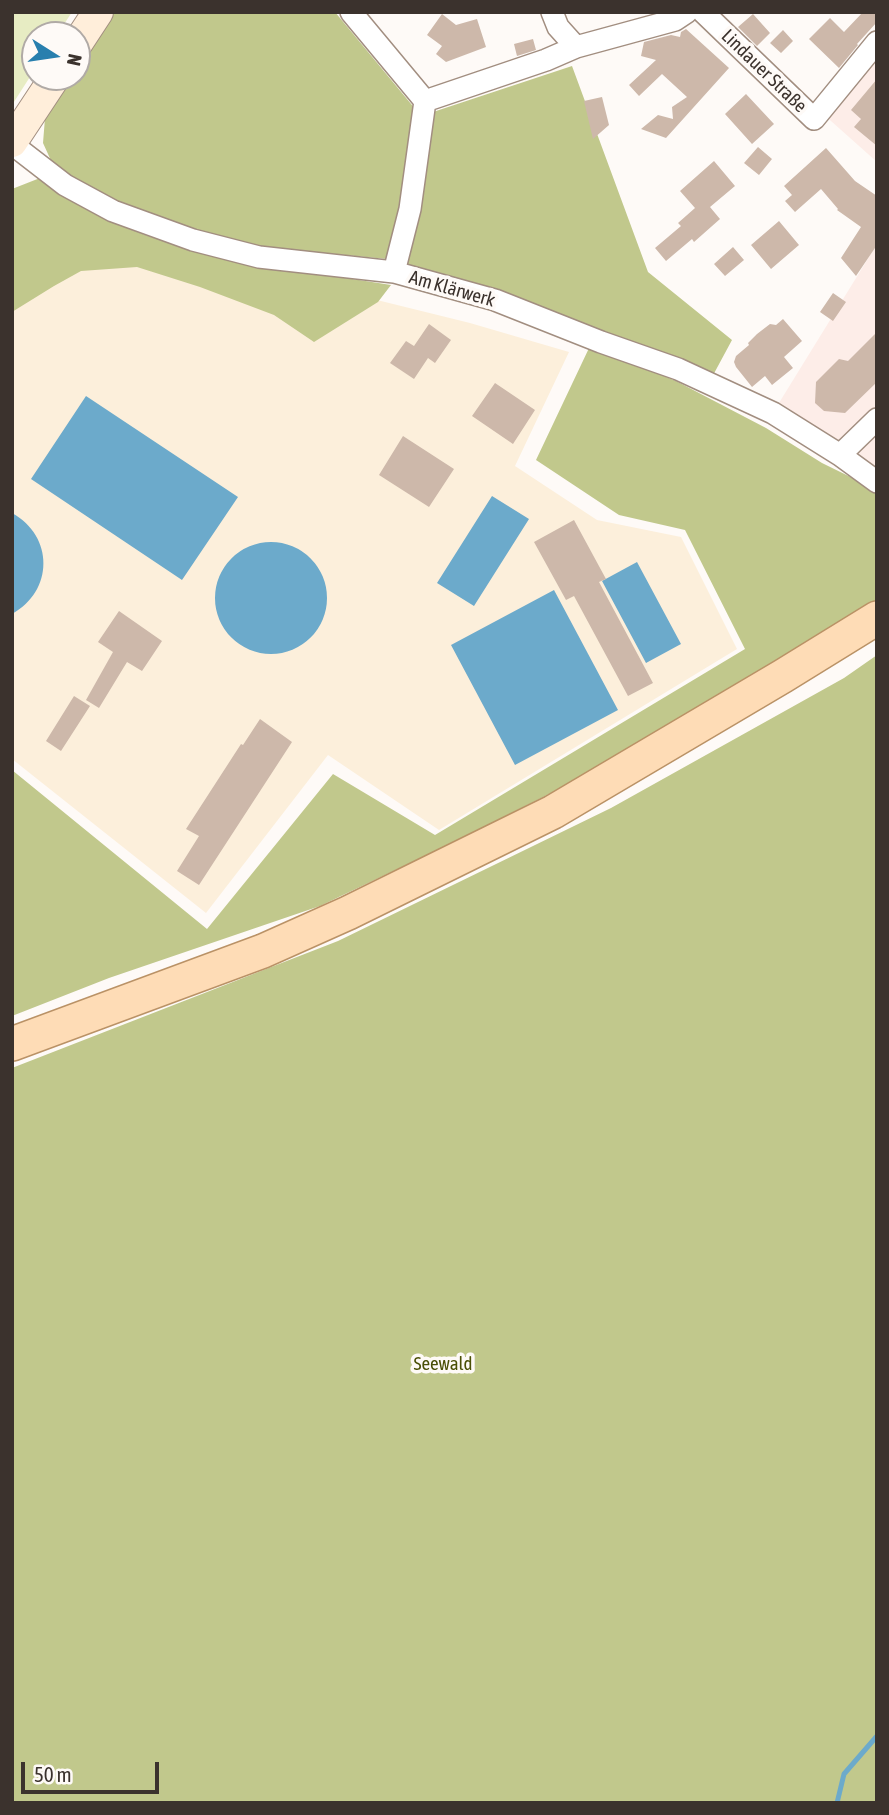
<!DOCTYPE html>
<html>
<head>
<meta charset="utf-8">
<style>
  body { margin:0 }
  #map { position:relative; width:889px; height:1815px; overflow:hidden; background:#fefaf7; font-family:"Asap Condensed",sans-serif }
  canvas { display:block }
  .frame { position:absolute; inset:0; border:14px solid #3b322d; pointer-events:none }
  .north { position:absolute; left:21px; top:21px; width:70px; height:70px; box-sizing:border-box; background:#fefaf7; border:2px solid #b0aaa6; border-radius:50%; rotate:102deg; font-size:19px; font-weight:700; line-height:28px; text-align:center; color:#3b322d }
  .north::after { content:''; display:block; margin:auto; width:24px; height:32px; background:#287fae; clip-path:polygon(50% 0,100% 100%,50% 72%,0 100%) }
  .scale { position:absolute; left:21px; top:1762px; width:138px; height:32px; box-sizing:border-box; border:4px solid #3b322d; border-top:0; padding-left:9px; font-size:21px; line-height:24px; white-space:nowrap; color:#3b322d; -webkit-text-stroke:5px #fefaf7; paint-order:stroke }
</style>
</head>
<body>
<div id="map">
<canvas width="889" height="1815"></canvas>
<div class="frame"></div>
<div class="north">N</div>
<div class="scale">50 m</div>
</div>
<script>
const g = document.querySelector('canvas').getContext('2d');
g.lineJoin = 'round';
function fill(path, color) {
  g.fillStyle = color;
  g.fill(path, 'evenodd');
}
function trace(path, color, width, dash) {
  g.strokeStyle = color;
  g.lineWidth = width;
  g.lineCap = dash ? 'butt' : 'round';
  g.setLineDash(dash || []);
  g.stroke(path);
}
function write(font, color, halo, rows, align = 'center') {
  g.font = font + ' "Asap Condensed",sans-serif';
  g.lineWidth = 7;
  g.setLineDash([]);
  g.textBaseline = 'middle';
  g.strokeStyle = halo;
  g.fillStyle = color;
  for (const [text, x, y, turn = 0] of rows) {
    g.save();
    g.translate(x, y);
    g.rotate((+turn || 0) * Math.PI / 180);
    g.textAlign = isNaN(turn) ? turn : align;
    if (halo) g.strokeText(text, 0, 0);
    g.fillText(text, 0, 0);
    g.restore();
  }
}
fill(new Path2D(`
  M877,47v115l-55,-49z
  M877,244v231l-103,-64z`), '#fdede8');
fill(new Path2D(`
  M12,207l110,30 348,86 99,29 -54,114 82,54 84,17 56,112 -298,181 -111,-75 -122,158 -194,-154z`), '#fcefdb');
fill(new Path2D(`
  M12,12h60l-15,23h-22v34l-23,36z`), '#e7ecc3');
fill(new Path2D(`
  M112,12h223l86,104 151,-50 76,206 84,68 -21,39 -214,-80 -100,-39 -134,-13 -65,-12 -78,-30 -67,-40 -10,-22 2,-25 26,-41h6v-9z
  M40,178c22,13 50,34 73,44 87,39 185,48 278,63l-13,17 -64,40 -40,-27 -74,-28 -63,-20 -56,4 -27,15 -42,26v-123z
  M590,346l86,35 90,47 56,35 55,27v113l-215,134 -208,105 -134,64 -211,72 -97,38v-246l195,159 126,-155 102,61 310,-186 -60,-119 -66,-15 -83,-55z
  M877,655v1148h-865v-735l326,-127 273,-133 233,-130z`), '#c1c88c');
fill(new Path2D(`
  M86,396l152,101 -56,83 -151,-101z
  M492,496l37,23 -55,87 -37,-23z
  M12,513c42,23 42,78 0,101z
  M215 598a56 56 0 1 1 112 0a56 56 0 1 1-112 0Z
  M637,562l44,82 -35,19 -44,-82z
  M554,590l64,120 -103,55 -64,-120z`), '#6caacb');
trace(new Path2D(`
  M837,1803l7,-29 33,-38`), '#6caacb', 5);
fill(new Path2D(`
  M863,12h14v10l-20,22 1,1 -19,23 -30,-29 21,-21 14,14z
  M442,14l14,11 21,-6 9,28 -40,15 -10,-8 6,-8 -15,-11z
  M753,14l17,19 -13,13 -19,-19z
  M686,29l43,39 -63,70 -25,-9 17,-14 15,4 -1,-12 15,-10 -25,-23 -23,22 -10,-11 27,-25 -15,-4 3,-14 27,-7 9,2 1,-5z
  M783,30l10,11 -12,12 -11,-10z
  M533,39l3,11 -19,6 -3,-12z
  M877,79v67l-23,-19 7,-8 -10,-9z
  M746,94l28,30 -22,20 -27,-30z
  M602,97l7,28 -16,14 -9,-38z
  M758,147l14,12 -13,16 -15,-12z
  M826,148l29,33 22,15v49l-21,31 -15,-18 20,-31 -24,-17 1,-1 -17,-20 -26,23 -10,-11 7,-6 -8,-9z
  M714,161l21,25 -25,21 10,12 -26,23 -2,-3 -26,22 -11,-13 26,-22 -3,-3 17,-15 -15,-17z
  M779,221l20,24 -28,24 -20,-24z
  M733,247l11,13 -19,16 -11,-12z
  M833,293l13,9 -13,19 -13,-9z
  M783,319l19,22 -18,16 9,11 -21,17 -7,-9 -13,11 -16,-20 -2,-5 2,-6 13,-11 -1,-2 9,-9 13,-10 6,1z
  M429,324l22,16 -16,23 -7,-5 -14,21 -24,-16 16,-22 8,5z
  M877,332v50l-32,31 -21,-2 -9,-8 1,-21 23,-23 9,2z
  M495,383l40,27 -22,34 -41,-28z
  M403,436l51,33 -25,38 -50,-32z
  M574,520l32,59 -7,3 54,101 -25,13 -54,-100 -8,4 -32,-58z
  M119,611l43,30 -20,30 -15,-9 -28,46 -13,-8 27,-48 -15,-10z
  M74,696l16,10 -29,45 -15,-10z
  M260,719l32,23 -93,143 -22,-14 22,-35 -13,-7 55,-85 2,1z`), '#cdb8aa');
const street = new Path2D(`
  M351,12l74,89 -15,108 -16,63
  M552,12l6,15 18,20
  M703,12l111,107 63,-77
  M425,101l121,-41 30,-13 99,-27 12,-8
  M12,144l53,41 48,26 80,29 66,17 135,15 101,28 106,42 77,27 95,44 67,42 37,27
  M840,455l37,-36`);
const secondary = new Path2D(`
  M77,44l21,-32
  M12,142l43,-65`);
const primary = new Path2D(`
  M12,1044l251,-93 85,-38 205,-101 230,-136 94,-58`);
trace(street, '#a28e80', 24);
trace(secondary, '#a28e80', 32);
trace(primary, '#ba9266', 36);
trace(street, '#fff', 21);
trace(secondary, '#ffeeda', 30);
trace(primary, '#fedcb6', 33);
write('19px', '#3b322d', '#fefaf7', [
  ["Lindauer Straße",764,71,44],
  ["Am Klärwerk",452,289,16]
]);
write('19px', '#4a4f06', '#fefaf7', [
  ["Seewald",443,1364]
]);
</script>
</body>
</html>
